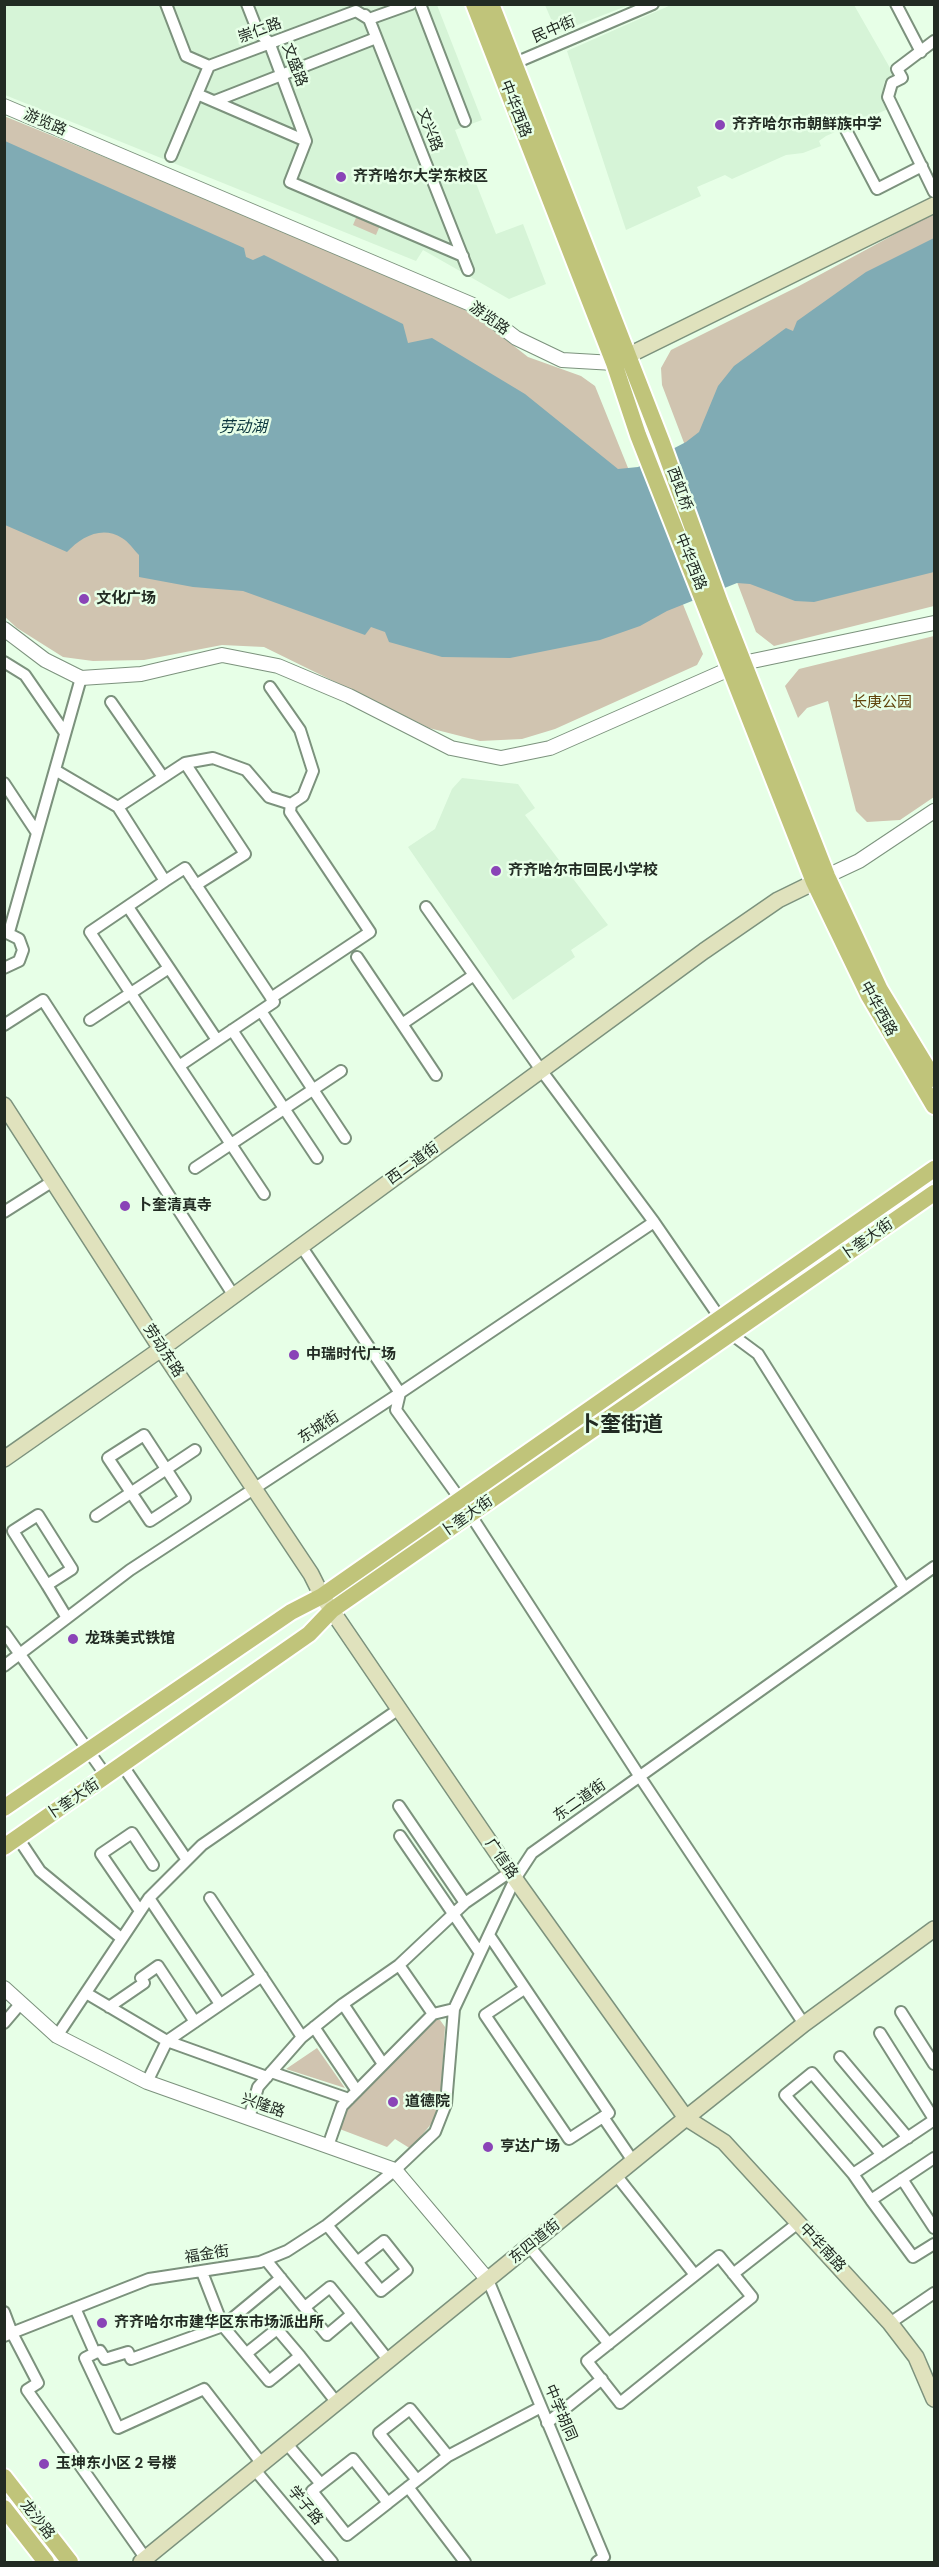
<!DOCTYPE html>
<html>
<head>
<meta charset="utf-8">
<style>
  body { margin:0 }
  #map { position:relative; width:939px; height:2567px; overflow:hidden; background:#e7ffe7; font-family:"DM Sans",sans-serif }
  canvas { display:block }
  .frame { position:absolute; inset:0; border:6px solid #222b23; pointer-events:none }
</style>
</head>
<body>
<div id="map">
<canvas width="939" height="2567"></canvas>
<div class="frame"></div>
</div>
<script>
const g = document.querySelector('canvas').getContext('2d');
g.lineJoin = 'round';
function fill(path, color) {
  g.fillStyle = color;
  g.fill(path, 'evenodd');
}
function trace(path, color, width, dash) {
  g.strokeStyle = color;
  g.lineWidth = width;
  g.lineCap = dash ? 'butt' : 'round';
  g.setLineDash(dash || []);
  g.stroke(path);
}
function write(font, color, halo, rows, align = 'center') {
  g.font = font + ' "DM Sans","Noto Sans SC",sans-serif';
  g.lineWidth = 5;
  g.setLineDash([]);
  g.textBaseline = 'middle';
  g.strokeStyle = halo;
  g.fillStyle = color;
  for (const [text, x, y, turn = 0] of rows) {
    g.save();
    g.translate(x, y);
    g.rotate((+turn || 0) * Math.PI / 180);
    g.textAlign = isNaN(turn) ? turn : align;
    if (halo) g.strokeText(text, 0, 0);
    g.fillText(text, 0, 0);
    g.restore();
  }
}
fill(new Path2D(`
  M4,5h433l45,115 -27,10 41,104 27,-10 23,60 -37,15 -86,-49 -7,11 -411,-166z
  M545,5h84l-72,28z
  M671,5h183l40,70 -10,7 -2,15 6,12 -62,27 -7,5 2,5 -18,7 -17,2 -54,24 -7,-4 -28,12 4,9 -75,34 -59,-179z
  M462,778l56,6 17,24 -10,7 83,110 -37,25 4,7 -62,43 -105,-153 27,-18 17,-40z`), '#d6f4d7');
fill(new Path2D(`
  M4,116l389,159 58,26 31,20 46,36 53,19 14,10 108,268 -6,11 -142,64 -33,10 -42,2 -51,-13 -165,-81 -42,-2 -78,15 -51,1 -30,-4 -46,-29 -13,-12z
  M358,213l23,10 -5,12 -23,-10z
  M934,213v393l-160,40 -18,-14 -94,-247 -1,-17 10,-18 128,-64z
  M934,636v161l-34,23 -33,2 -11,-11 -28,-110 -21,7 -9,10 -13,-32 14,-17z
  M436,2020h4l5,7 -5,79 -5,13 -24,30 -16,-10 -8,8 -50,-19c19,-43 64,-77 99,-108z
  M317,2048l28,40 -59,-19z`), '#d0c4b0');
fill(new Path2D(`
  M5,141l239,107 2,9 7,3 11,-5 139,69 5,19 24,-5 93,56 93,75 20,-2 48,-25 13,-10 19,-46 16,-20 52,-38 7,3 4,-10 69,-49 68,-34v334l-120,30 -19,-1 -45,-17 -13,-1 -70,28 -27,15 -40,14 -90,18 -68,-1 -53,-15 -4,-10 -14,-5 -6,8 -122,-44 -50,-4 -54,-10v-22c-5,-5 -11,-14 -17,-17 -20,-13 -41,-1 -55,14l-62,-27z`), '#80abb4');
const minor = new Path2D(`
  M166,4l20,52 23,10
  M247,4l11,28 11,10 37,99
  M420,4l45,117
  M896,4l25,48
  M365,15l4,4 99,251
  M934,41l-37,28 5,9 -10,5 -4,14 46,95
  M508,66l145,-62
  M197,94l109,47
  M215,101l161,-63
  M846,130l31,59 45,-23
  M306,141l-16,41 173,74
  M171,156l38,-90 147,-55 13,8 42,-15
  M4,662l21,13 40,58
  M270,687l30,43 13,41 -10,25 -12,8
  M111,702l52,75
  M185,763l28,-5 33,12 23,27 22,7 -1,8 80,120 -99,66
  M55,770l63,37 47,74 -75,51 174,262
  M4,783l33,50
  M118,807l67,-44 60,91 -49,31
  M165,881l20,-13 89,134 -95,64
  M426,907l115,163 113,152 77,112 27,20 146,233
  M9,932l72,-254
  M357,957l45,67 72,-49
  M4,968l15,-7 4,-11 -4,-11 -14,-7
  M169,968l48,72
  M261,1011l84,127
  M90,1020l79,-52 -41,-61
  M402,1024l34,51
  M4,1025l39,-25 191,296
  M232,1030l85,128
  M195,1168l146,-97
  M4,1212l49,-31
  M301,1246l99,147 -4,17 64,89
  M144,1435l41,63 -35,23 -42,-63z
  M470,1514l170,263 164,247
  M96,1516l99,-66
  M47,1585l-34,-54 25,-16 34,54 -25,16 20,33
  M4,1632l103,145
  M4,1666l126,-96 270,-177 254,-171
  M123,1766l64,94
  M399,1806l66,97
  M400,1836l80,117
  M18,1838l22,33 81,67
  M149,1898l71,106
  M210,1898l92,139 41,-33 56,-39 34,49
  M140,1911l-39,-57 31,-21 21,32
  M489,1935l120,178 -40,26 -84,-124 39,-26
  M399,1965l66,-62 45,-31
  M86,1993l81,48 100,36
  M343,2004l40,60
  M109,2007l35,-24 -3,-5 17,-12 37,56
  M901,2012l33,52
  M4,2023l17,-20
  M314,2027l43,64
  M880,2033l54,86
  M57,2036l92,-138 53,-53 197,-136
  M840,2057l68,81
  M271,2072l78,27
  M147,2082l20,-41 95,-65
  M603,2117l30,44
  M249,2118l9,-31 44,-50
  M934,2120l-81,54 18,26 63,-42
  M328,2146l14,-40 91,-92 21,-5
  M853,2174l-68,-79 27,-22 70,82
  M616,2175l79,100
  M902,2179l32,49
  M871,2200l42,57 21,-13
  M327,2225l54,66 26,-21 -23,-29 -27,21
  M529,2246l80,98
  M719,2256l33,41 -132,106 -33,-42z
  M266,2260l61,75 25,-21 -22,-27 -25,20
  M733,2274l65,-51
  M281,2278l-58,48 46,55 31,-25 37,47
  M488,2280l116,277 -7,5
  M75,2308l20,45 5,-2 5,8 23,-7 3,7 92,-33 -21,-54
  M4,2312l8,21 26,50 -11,7 119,169
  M352,2314l37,47
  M890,2323l44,-30
  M4,2336l145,-57 111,-17 27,-11 40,-26 68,-55 40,-38 11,-28 8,-95 61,-130 17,-26 402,-286
  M95,2353l-10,5 33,70 86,-39 58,75
  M247,2353l30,-24 23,27
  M547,2423l55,-44
  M287,2444l34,40
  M353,2459l35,44 -41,32 -35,-44z
  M255,2470l77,92
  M417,2480l-38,-47 31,-24 38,47
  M408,2487l57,75
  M384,2506l64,-50 93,-49`);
const tertiary = new Path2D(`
  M4,106l469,199 43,33 46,22 52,3
  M4,629l41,31 36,18 60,-4 81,-19 56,11 71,30 102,52 50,10 49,-10 193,-85 191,-40
  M827,876l32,-15 75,-50
  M4,1988l53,48 90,46 248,88 93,110`);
const secondary = new Path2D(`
  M617,361l317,-156
  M4,1105l157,244 150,225 11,22 188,276 176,246 38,24 166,181 26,34 18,42
  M4,1459l157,-110 543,-398 74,-51 45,-22
  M141,2562l545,-444 118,-94 130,-95`);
const primary = new Path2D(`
  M474,4l140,359 24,72 176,447 55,114 65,110
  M491,4l171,439 58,160 107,273 53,114 54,89
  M4,1808l287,-196 31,-16 612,-427
  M4,1847l305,-213 23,-24 602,-417
  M4,2477l66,85
  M4,2508l42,54`);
trace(minor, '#7c927d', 14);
trace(tertiary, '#7c927d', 16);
trace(secondary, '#7c927d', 18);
trace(primary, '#fff', 20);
trace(minor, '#fff', 10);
trace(tertiary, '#fff', 14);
trace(secondary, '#e0e2bd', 15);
trace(primary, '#c0c47a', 16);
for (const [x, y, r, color] of [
  [720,125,6,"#8a44b7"],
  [341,177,6,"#8a44b7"],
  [84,599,6,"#8a44b7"],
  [496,871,6,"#8a44b7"],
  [125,1206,6,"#8a44b7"],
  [294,1355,6,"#8a44b7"],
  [73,1639,6,"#8a44b7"],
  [393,2102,6,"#8a44b7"],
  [488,2147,6,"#8a44b7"],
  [102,2323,6,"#8a44b7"],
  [44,2464,6,"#8a44b7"]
]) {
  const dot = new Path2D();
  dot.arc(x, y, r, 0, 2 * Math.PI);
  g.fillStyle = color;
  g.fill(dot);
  trace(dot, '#e7ffe7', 2);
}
write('15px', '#222b23', '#e7ffe7', [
  ["民中街",554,30,-23],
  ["崇仁路",260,31,-20],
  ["文盛路",294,65,69],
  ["中华西路",515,109,69],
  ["游览路",45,123,23],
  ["文兴路",429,130,69],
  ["游览路",489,319,36],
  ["西虹桥",679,489,70],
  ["中华西路",690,562,68],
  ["中华西路",878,1009,61],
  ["西二道街",413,1164,-36],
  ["卜奎大街",867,1240,-35],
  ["劳动东路",163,1351,57],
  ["东城街",319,1428,-33],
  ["卜奎大街",467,1517,-35],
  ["卜奎大街",73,1800,-34],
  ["东二道街",580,1801,-35],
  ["广信路",501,1859,55],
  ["兴隆路",263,2106,19],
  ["东四道街",535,2242,-39],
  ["中华南路",822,2248,47],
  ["福金街",207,2255,-9],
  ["中学胡同",560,2413,67],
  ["学子路",305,2506,50],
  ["龙沙路",37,2520,52]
]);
write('bold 15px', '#222b23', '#e7ffe7', [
  ["齐齐哈尔市朝鲜族中学",732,125],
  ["齐齐哈尔大学东校区",353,177],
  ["文化广场",96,599],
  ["齐齐哈尔市回民小学校",508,871],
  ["卜奎清真寺",137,1206],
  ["中瑞时代广场",306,1355],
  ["龙珠美式铁馆",85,1639],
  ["道德院",405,2102],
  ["亨达广场",500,2147],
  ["齐齐哈尔市建华区东市场派出所",114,2323],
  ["玉坤东小区 2 号楼",56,2464]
], 'left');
write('15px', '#60440c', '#e7ffe7', [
  ["长庚公园",882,703]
]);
write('italic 16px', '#0b363e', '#e7ffe7', [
  ["劳动湖",243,428]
]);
write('bold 21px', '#222b23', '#e7ffe7', [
  ["卜奎街道",621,1425]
]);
</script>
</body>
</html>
